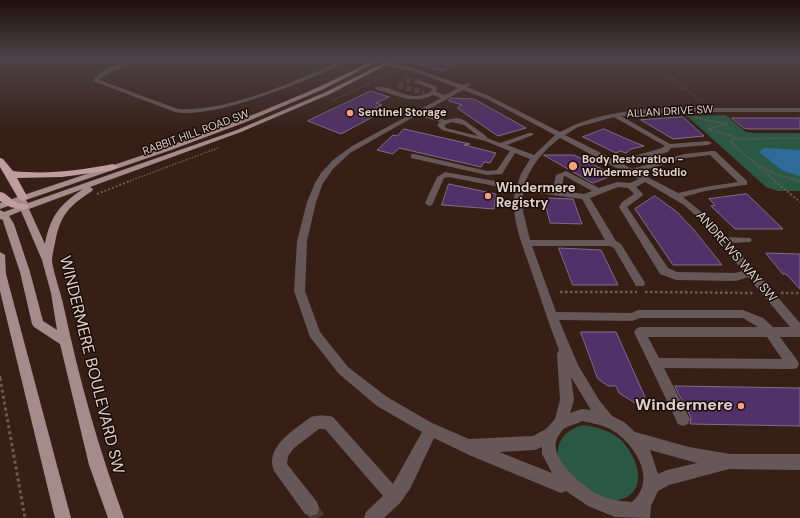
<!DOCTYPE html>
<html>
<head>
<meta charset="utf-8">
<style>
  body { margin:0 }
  canvas { display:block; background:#371f16 }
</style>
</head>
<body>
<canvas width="800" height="518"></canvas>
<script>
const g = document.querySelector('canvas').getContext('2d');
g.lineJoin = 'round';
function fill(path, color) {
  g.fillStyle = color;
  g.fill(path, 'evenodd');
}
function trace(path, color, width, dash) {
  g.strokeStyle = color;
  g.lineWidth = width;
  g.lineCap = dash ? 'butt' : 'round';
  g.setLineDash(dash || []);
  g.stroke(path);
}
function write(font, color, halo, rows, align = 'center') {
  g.font = font + ' "DM Sans",sans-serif';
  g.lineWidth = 3;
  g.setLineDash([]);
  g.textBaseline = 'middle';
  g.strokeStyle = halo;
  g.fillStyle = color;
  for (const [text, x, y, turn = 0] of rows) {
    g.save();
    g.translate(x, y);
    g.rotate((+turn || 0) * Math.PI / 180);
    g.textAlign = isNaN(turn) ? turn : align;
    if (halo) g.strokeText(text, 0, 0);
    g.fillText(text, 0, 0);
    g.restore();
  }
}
fill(new Path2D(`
  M726,115l20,17 8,1h46v58h-22l-12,-4 -79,-71z
  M583,425c14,2 26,5 37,14 14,13 29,45 7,58 -10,5 -23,6 -33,1 -5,-2 -9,-8 -13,-12 -6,-6 -16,-12 -20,-19 -9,-21 2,-37 22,-42z`), '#2b5844');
fill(new Path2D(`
  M764,148l36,2v26l-17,-5 -24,-19z`), '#2e6b9b');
const building = new Path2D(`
  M410,59h23l21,6 -12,6 -33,-10z
  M371,91l18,6 -13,6 6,2 -12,6 8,3 -37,20 -33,-13z
  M451,98l23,1 52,29 -28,8 -41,-28 5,-3 -13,-4z
  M683,117l21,19 -31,3 -32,-19z
  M732,118h68v11h-52l-4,-1z
  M404,129l66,15 -6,1 32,8 -6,10 -6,-1 -3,5 -82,-19 -6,6 -16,-4 16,-15 4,1z
  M604,129l25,11 15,6 -13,3 -5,4 -6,-2 -4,2 -33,-16z
  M544,155h30l40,20 -21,8z
  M449,184l47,10 -2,15 -52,-4z
  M747,194l36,35h-48l-24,-23 4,-1 -6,-6z
  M655,196l22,16 17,18 28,35h-49l-38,-56z
  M549,198l24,1 9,25 -32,-1 -4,-16z
  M559,248l42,2 17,35h-45z
  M766,253l34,1v35l-14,-15h-3z
  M581,332h35l29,65 -5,9 -21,-13 -3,-7h-8l-10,-7z
  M675,386l125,2v38l-110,-2 1,-6z`);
fill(building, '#523068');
trace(building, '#7d6f88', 1);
trace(new Path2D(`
  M398,85l26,8
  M398,85l11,-5 10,2`), '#513a31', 5.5, [5.5, 3]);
trace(new Path2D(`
  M311,508l7,10`), '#513a31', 14, [14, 8]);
trace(new Path2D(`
  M667,74l34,27
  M374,81l16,-8
  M679,89h5
  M333,100l38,-17`), '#705a52', 1, [1, 1]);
trace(new Path2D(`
  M696,118l31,6 -19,5 27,8
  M762,167l13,7 25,7
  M127,182l91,-34
  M776,182l-41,-36 -4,-4 1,-3 68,-1`), '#705a52', 1.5, [1.5, 1.5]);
trace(new Path2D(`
  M775,181l25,21
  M97,194l33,-13`), '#705a52', 2, [2, 2]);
trace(new Path2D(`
  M560,292h77
  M645,292l108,1
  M781,293h19
  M0,376v3`), '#705a52', 2.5, [2.5, 2.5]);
trace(new Path2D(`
  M0,378l25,140`), '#705a52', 3, [3, 3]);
fill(new Path2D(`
  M139,59h7l-34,12 -13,9 79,29c52,3 120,-29 167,-50h6c-9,6 -21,10 -31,15 -34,14 -109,45 -145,38l-82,-31c11,-15 30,-18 46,-22z
  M362,59h8l8,2 -3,2z
  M385,62l31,7 46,16 8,-2v2l-3,2 24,10 69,35c46,-25 100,-24 151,-24 30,0 59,0 89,0v4h-124l-55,4 49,28 38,-3 4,2 -4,2 -37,3 -3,4 -45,12 9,5 52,-15 28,-3h3l32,30v4h-3l-39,6 -22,6 28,23 15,17 24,1 2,2 -2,2 -19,1 69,80v14h-20l17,23 2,4 -2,4 -4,1 -129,-1 26,51 -2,5 -5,2 -5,-2 -44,-92 2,-3 4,-2h118l-15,-9h-103l-8,3 -73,-1 19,45 21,35 13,16 12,6 11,10 54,15 41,7h70v16l-71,-1 -60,16 -11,6 -7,15 -1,12 -35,-1 -27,-11 -22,-15 -5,2 -92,-38 -35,-17 -24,51 -10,14 -16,15h-20l2,-6 17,-16 -58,-67h-6l-25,19 -6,8 -1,8 30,38 2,6 -2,6 -6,2 -6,-2 -31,-43c-10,-24 21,-42 37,-54 7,-2 15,-2 22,0l60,67 29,-52 -45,-26 -38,-32 -29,-37 -16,-46 3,-50 10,-39 8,-19 6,-10 12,-13 19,-14 89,-48 -8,-3c-20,10 -37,0 -58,-6v-2c22,-2 31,17 55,5l2,-3 -15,-6 -1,-1 3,-2 18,7 -1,5 9,3 13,-7 -45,-17 -30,-6v-2zM463,90l24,9 68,36 -21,20 -27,-10 26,-10v-2h-4l-29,10 -13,-5 -1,-2 -22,-16 -7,-2 -12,2 -23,-7zM417,115l23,7 -3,3 5,5 43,11 25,10 -13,19 -10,1 -73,-17h-3v4l76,17 15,-1 13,-21 15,6 -9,15 -4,11 -72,-13 -8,5 -12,26 4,3 3,-1 12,-27 5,-1 66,13c-5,29 8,55 17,83 9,26 17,51 27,77l-2,4 3,46 -5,19 -9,10 -13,7 -64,3 -37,-16 -45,-26 -39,-30 -28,-35 -15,-41 2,-50 9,-39 7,-19 10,-14 17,-16zM614,117l51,29 -3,2 -45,13 -52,-26 13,-8zM452,122l12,3 14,11 -32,-8 -2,-3zM560,138l68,36 11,5 -9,4 -13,-1 -18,6 -33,-17 -10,4 -3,15 -29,-4c6,-20 20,-36 36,-48zM710,155l28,27 -33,5 -27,6 -40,-21 47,-14zM564,176h1l27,15 -8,3 -23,-3zM645,182l39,23 21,19 38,47 -8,2 -58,-1 -9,-4 -41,-61 15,-11 1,-2 -7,-7zM618,187l10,1 6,6 -12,8 -3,5 41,67 16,6 60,1 12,-4 42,50h-17l-10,-9 -20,-8h-105l-7,3 -75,-1 -24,-66h78l4,2 22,38h8l1,-3 -24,-39 -5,-3 -26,-43zM523,191l59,8 23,41h-75l-7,-29zM648,337h119l15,22 -123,-1zM571,377l20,33 -9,-1 -12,4 4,-13zM582,421c10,2 21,4 30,9 23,14 46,50 20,72 -12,-1 -22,-2 -33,-7 -16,-8 -55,-40 -40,-60 2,-2 3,-6 6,-7 5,-3 12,-4 17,-7zM542,447v7l10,19 -53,-21 36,-2zM650,450l47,13 -30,7 -9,4z`), '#665859');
fill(new Path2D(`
  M376,59h6l-58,30 -78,33 -75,28 -145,50 2,3 209,-73 89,-38 66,-33h6l-68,35 -89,38 -151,55 3,2 -1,2c-23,15 -32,24 -37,52 -1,5 -3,12 -3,18 2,14 9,32 12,47 15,71 35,142 60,210h-16l-19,-53 -29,-121 -26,-17 -2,-3 -12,-52 -16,-48 -1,-4 -3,-1v-9l4,2 16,-6v-4l-20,7v-6c127,-43 257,-82 376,-144zM83,189c-24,16 -33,28 -38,55l-16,-35zM21,211l21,49 9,33 6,37 -14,-9 -13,-49 -16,-48 -5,-8z
  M0,252l5,3 1,19 65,244h-16l-55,-227z`), '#a78a8c');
fill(new Path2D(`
  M0,158l3,1 10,12c34,4 67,-1 100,-7l5,3 -5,3 -51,7 -45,1 11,20 -5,3 -5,-3 -18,-31z
  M0,192l4,1 10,8 14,4 1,2 -5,3 -14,-3 -10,-6z`), '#c09da0');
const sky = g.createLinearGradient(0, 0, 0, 131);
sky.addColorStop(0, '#1e110c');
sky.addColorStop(0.45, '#4d4247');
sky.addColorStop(1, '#4d424700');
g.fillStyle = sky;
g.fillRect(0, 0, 800, 131);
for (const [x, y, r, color] of [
  [350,113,4,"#f3a082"],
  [573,166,5,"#f3a082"],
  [488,196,4,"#f3a082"],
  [741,406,4,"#f3a082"]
]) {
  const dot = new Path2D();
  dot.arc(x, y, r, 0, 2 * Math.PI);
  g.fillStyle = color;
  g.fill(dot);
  trace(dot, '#170c08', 1.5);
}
write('11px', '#e2d1cb', '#170c08', [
  ["ALLAN DRIVE SW",670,112,-3],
  ["RABBIT HILL ROAD SW",196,133,-20]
]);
write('bold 11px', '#e2d1cb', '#170c08', [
  ["Sentinel Storage",358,113],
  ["Body Restoration -",582,160],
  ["Windermere Studio",582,173]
], 'left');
write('bold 13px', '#e2d1cb', '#170c08', [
  ["Windermere",496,189],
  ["Registry",496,204]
], 'left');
write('13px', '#e2d1cb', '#170c08', [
  ["ANDREWS WAY SW",736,257,49]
]);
write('16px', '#e2d1cb', '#170c08', [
  ["WINDERMERE BOULEVARD SW",91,365,76]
]);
write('bold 16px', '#e2d1cb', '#170c08', [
  ["Windermere",733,406]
], 'right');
</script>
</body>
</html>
